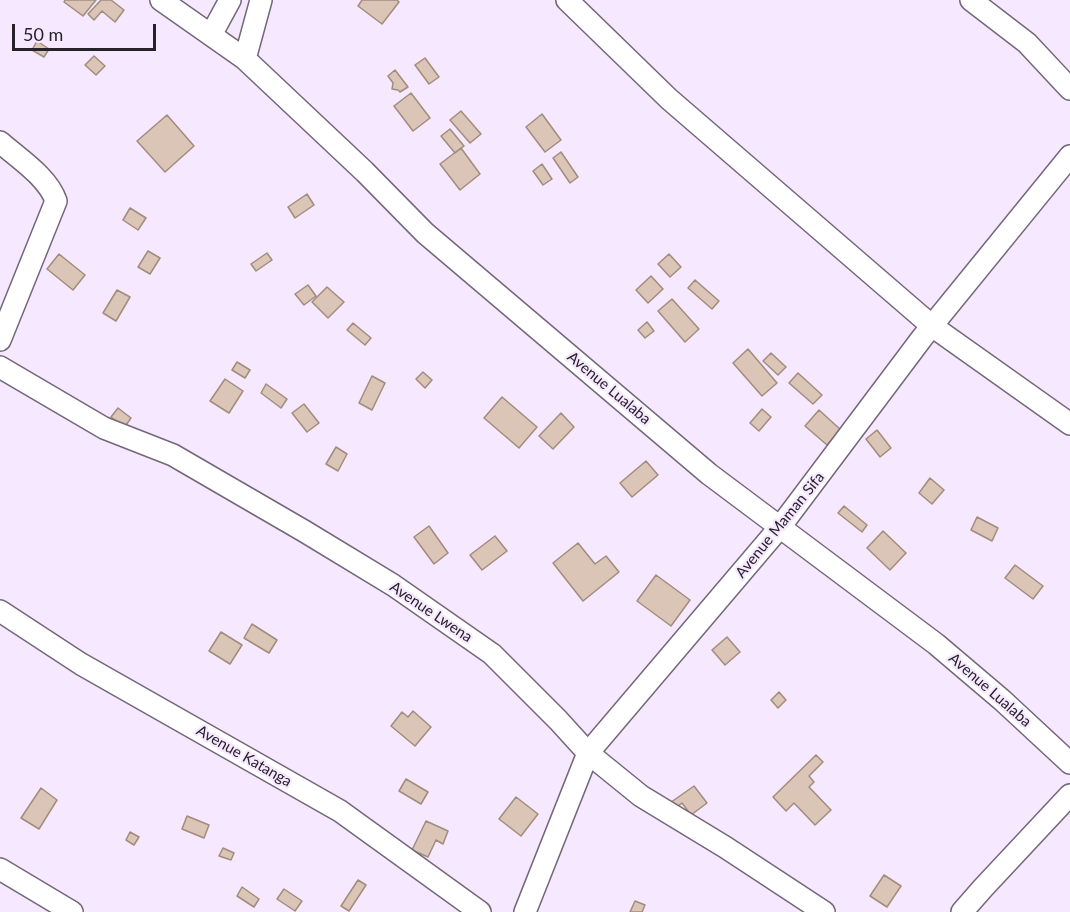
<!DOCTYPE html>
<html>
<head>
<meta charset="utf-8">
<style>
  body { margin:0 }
  #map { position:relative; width:1070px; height:912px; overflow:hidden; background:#f6e8fe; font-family:Lato,sans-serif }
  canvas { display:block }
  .scale { position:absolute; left:12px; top:24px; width:144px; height:27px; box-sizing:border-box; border:3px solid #27222a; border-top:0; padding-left:8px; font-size:18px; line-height:21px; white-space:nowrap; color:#27222a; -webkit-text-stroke:4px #f6e8fe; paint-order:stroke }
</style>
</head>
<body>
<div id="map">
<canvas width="1070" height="912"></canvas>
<div class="scale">50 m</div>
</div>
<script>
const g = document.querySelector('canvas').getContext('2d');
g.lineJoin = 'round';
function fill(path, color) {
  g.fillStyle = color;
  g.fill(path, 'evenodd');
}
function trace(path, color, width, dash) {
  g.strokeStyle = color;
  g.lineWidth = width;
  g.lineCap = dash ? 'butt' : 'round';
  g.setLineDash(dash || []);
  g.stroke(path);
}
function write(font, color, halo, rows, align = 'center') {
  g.font = font + ' Lato,sans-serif';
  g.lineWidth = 4.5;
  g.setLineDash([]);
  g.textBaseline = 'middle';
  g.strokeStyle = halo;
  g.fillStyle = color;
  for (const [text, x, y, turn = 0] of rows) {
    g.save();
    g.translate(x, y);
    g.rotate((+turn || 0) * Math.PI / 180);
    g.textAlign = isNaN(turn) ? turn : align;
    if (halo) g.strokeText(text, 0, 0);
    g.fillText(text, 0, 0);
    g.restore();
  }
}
const building = new Path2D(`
  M65,0h31l-13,16 -19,-14z
  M101,0h10l13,10 -9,12 -13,-11 -8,9 -6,-6z
  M362,0h35l2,2 -17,22 -24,-18z
  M37,41l12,8 -5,8 -12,-7z
  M94,56l11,10 -9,9 -11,-10z
  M425,58l14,19 -10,7 -14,-19z
  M395,70l13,17 -8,5 -2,-2 -6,-1 1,-6 -5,-7z
  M411,93l19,25 -17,13 -19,-25z
  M461,111l20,23 -11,9 -20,-23z
  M542,114l19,26 -16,12 -19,-25z
  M167,115l27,31 -29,26 -28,-31z
  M450,129l14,17 -9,7 -14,-17z
  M461,148l19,26 -20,16 -20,-26z
  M561,152l17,25 -8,6 -17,-25z
  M542,164l10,15 -9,6 -10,-14z
  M307,194l7,11 -19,13 -7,-11z
  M130,208l16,10 -8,12 -15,-10z
  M148,251l12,7 -10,16 -12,-7z
  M267,253l5,7 -16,11 -5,-7z
  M59,254l26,21 -12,15 -26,-21z
  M669,254l12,13 -11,10 -12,-13z
  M651,276l12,13 -15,14 -12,-13z
  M695,280l24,21 -7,8 -24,-21z
  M308,285l8,11 -12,9 -9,-11z
  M327,287l17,15 -16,16 -16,-16z
  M117,290l13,7 -14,24 -13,-8z
  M672,299l27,30 -14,13 -27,-31z
  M647,322l7,9 -9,7 -7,-8z
  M353,323l18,15 -6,7 -18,-15z
  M748,349l29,34 -15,13 -29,-33z
  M771,353l15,14 -8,8 -15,-14z
  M237,362l13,8 -5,8 -13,-8z
  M423,372l9,8 -7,8 -9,-9z
  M798,373l24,22 -9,9 -24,-21z
  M372,376l13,7 -13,27 -13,-7z
  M225,379l18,12 -14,22 -19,-12z
  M266,384l21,15 -6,9 -20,-15z
  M502,397l35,30 -18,21 -35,-30z
  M304,404l15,19 -12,9 -15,-19z
  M118,408l13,10 -7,10 -13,-11z
  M762,409l9,8 -12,14 -9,-8z
  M819,410l22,20 -14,15 -22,-19z
  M561,413l13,14 -21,22 -14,-13z
  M877,430l14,18 -11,9 -14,-18z
  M336,447l11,7 -9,17 -12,-7z
  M646,461l12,14 -26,22 -12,-14z
  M930,478l14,12 -12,14 -13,-11z
  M844,506l23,19 -5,7 -24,-19z
  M977,517l21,11 -6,13 -21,-11z
  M429,526l19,27 -14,11 -20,-27z
  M883,531l23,22 -16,17 -23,-22z
  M495,536l12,15 -25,19 -12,-15z
  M578,543l17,21 11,-8 13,16 -36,29 -30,-38z
  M1015,565l28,21 -10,13 -28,-21z
  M656,575l34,25 -19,26 -34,-25z
  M252,624l25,16 -8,13 -25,-15z
  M221,632l21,13 -12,19 -21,-13z
  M727,637l13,15 -15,13 -13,-15z
  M779,692l7,8 -8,8 -7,-8z
  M413,711l18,16 -16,19 -24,-20 11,-14 6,5z
  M816,755l7,7 -14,14 5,6 -5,5 22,23 -16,15 -21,-22 -8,8 -13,-14z
  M406,779l22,13 -7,12 -22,-13z
  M694,786l13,17 -16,12 -9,-12 -10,8 -5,-6z
  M41,788l16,12 -18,29 -18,-11z
  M516,797l22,17 -17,22 -22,-17z
  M187,816l22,9 -5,13 -22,-9z
  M426,821l22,10 -5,13 -7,-4 -8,17 -16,-7z
  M130,832l9,5 -5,8 -8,-5z
  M223,848l11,5 -3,7 -12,-4z
  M884,875l17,11 -14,21 -17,-11z
  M358,880l8,5 -17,26 -8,-5z
  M242,887l17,12 -5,8 -17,-11z
  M284,889l18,12 -7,10 -18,-12z
  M635,901l10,4 -3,7h-12z`);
fill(building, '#dbc5b6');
trace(building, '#a18c7e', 1.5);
const street = new Path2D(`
  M161,0l84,59 120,113 60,61 284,241 227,170 66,56 68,63
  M567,0l102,99 263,227 138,98
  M971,0l56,43 43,46
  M211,35l19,-35
  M245,59l16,-59
  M0,142c18,16 48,35 56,59l-56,139
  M0,367l104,61 69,27 131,76 89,54 99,69 66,66 30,33 53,43 84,51 99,65
  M0,611l81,53 259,147 140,101
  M0,869l72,43
  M525,912l63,-159 192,-226 142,-189 148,-182
  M962,912l21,-24 87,-93`);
trace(street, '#74677a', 24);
trace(street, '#fff', 21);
write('15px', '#27222a', '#f6e8fe', [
  ["Avenue Lualaba",609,388,40],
  ["Avenue Maman Sifa",780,525,-51],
  ["Avenue Lwena",431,612,34],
  ["Avenue Lualaba",990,690,41],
  ["Avenue Katanga",244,756,30]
]);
</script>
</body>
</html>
